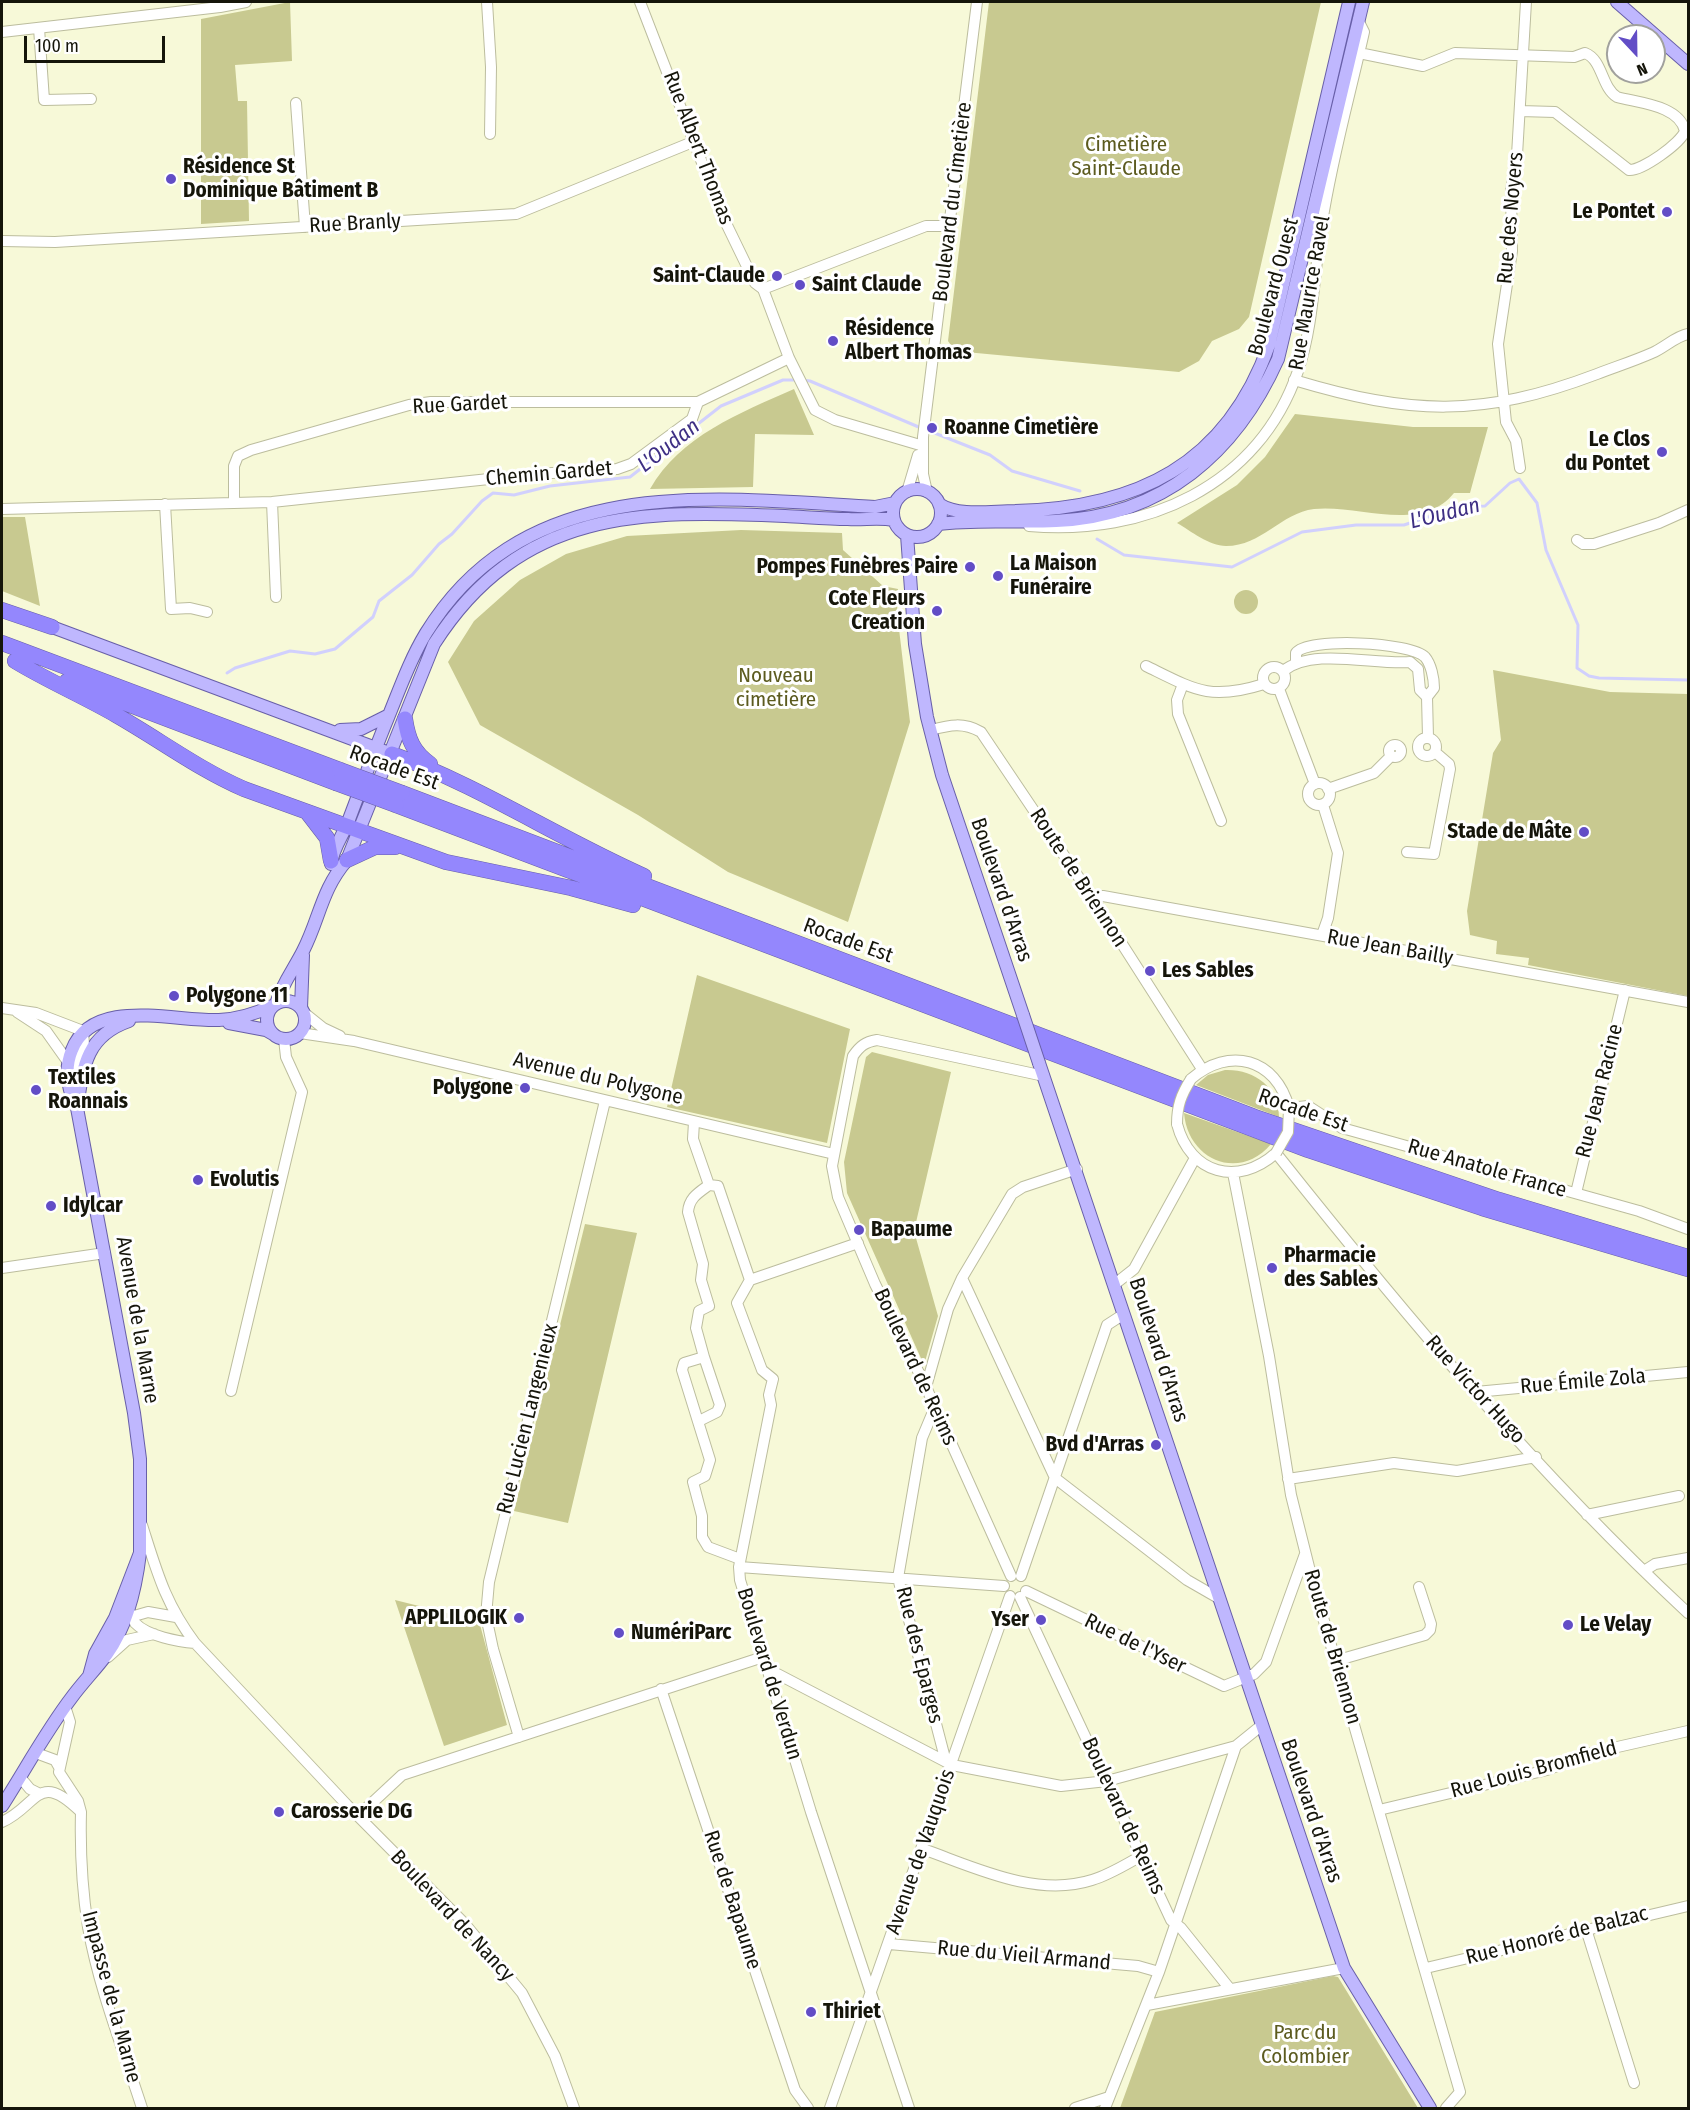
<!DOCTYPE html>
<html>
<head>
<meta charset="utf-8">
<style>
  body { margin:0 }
  #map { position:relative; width:1690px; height:2110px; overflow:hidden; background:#f7f9d8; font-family:"Fira Sans Condensed",sans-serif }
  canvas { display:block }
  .frame { position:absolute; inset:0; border:3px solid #15150a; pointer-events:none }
  .north { position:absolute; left:1606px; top:24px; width:60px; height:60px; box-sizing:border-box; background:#fff; border:2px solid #a1a19d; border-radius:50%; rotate:158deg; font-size:16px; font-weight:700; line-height:24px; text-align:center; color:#15150a }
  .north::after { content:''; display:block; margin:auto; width:21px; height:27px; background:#624dc6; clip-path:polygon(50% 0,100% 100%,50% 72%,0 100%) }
  .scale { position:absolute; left:24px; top:36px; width:141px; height:27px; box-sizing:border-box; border:3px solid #15150a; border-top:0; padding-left:8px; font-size:18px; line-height:21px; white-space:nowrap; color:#15150a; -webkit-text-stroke:4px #fff; paint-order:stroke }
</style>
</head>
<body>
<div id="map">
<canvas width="1690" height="2110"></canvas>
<div class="frame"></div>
<div class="north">N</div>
<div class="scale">100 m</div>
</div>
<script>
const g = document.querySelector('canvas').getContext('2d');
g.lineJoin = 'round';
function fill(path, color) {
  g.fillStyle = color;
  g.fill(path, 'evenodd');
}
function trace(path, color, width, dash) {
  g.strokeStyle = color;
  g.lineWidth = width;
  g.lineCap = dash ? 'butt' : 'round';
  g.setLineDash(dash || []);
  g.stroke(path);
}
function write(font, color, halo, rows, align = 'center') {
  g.font = font + ' "Fira Sans Condensed",sans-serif';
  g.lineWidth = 6;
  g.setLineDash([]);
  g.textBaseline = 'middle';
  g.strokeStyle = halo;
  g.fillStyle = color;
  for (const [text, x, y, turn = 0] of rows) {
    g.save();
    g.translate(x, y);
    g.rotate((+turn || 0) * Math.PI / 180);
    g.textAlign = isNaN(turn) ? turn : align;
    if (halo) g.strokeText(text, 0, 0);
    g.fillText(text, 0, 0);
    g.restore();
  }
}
fill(new Path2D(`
  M290,2l2,59 -57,4 3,36h9l2,120 -48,3v-205z
  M989,2h332l-72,315 -10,12 -27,12 -13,20 -20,11 -224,-21 -7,-10z
  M794,389l20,46 -59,-1 -2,53 -103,2c30,-53 90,-76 144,-100z
  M1295,414l118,13h75l-18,66h-16c-33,41 -96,11 -140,16 -33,4 -52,37 -88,37 -17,0 -35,-15 -49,-23l60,-38 28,-28z
  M2,517h23l15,89 -38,-15z
  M741,530l101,3 1,17 40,36 15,3 -1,23 13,110 -62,200 -120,-50 -90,-57 -158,-90 -32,-63 26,-41 46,-41 46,-26 61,-18z
  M1234 602a12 12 0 1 1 24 0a12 12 0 1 1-24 0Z
  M1493,670l117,22 78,2v302l-160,-31 1,-7 -33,-4 1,-13 -27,-6 -3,-24 26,-158 8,-13z
  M697,975l153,54 -23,114 -160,-36z
  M872,1052l79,20 -37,159 24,85 -14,49 -77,-172 -3,-31 22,-105z
  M1225,1070c29,-1 54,17 54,47l-83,-32 12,-10z
  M1184,1113l87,31c-32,38 -83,16 -87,-31z
  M585,1224l52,9 -69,290 -54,-12z
  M395,1600l84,21 28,104 -63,21z
  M1333,1976l5,1 80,131h-298l35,-96z`), '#c8c990');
trace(new Path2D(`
  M802,380l8,1 111,47
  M927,430l63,25 22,16 68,20
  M1097,539l27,16 108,12 70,-35 54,-7h48l54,-18 27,-1 25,-23 9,-4 18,24 9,47 32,75 -1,43 12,8 10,2 89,2
  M227,673l8,-5 55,-17 25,3 20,-5 38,-32 6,-16 33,-26 27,-31 13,-10 30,-33 11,-8 21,2 36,-9 80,-9 91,-71 62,-26h13`), '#d1d0fd', 3);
const minor = new Path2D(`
  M487,2l4,65 -1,67
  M640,2l83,215 32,66 8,6
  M39,28l5,72 47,-1
  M2,32l218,-25 26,-5
  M1359,53l64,13 32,-13 119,4 11,-4c18,7 16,34 32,44 21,6 62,8 68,34 -4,12 -43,40 -56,39l-74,-58 -35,-1
  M296,103l9,124
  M2,241l53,1 461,-28 179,-73
  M763,289l26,69 26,52 20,10 85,25
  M763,289l163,-63h23
  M1294,380c117,35 187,38 303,-6 18,-7 37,-13 55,-21 12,-5 24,-17 36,-19
  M1520,468l-4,-27 -10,-19 -8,-78 14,-93 -1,-61 6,-35 9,-153
  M907,492l11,-37
  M927,492l-4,-18v-37l54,-435
  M234,501v-35l4,-10 13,-6 158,-45 22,-3h267
  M272,502l4,95
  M165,504l6,105 19,-1 17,4
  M2,509l270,-7 264,-28 81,-5 14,-5 61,-45 6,-17 91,-44
  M1029,526c116,10 229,-39 269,-155 16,-47 16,-100 24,-148 10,-65 28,-128 42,-191l-6,-12
  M1577,540l6,4h11l65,-21 29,-13
  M1296,663v-10c11,-16 115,-11 129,4 6,7 9,21 9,31l-7,9
  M1146,666c49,24 64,35 118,18
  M1263 678a11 11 0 1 1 22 0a11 11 0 1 1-22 0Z
  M1283,671c30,-24 90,-6 127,-9l8,7 2,21 7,7 1,40
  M1183,684l-6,16 1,14 43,107
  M1279,689l36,95
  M931,730c19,-5 32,-8 50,2l111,165 110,172
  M1418 747a9 9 0 1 1 18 0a9 9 0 1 1-18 0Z
  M1389 751a6 6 0 1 1 12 0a6 6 0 1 1-12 0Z
  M1308 794a11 11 0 1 1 22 0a11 11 0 1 1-22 0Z
  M1328,789l46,-16 17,-17
  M1407,852l27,2 16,-85 -1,-5 -14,-12
  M1092,897l11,-1 585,106
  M1322,935l6,-17 10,-65 -15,-48
  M2,1008l34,5 47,18 1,14 -9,28 1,19
  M17,1012l29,19 22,31
  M303,1012l20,16 17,8
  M300,1033l54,8 480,113
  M1191,1079c38,-33 85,-21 98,29l19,-2 34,22 297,83 49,18
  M694,1122l-1,17 16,46c-11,8 -20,13 -21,27l15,52 -2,16 8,26 -10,5 -3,17 8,29 -20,6 -2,7 28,90 -5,16 -12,6 9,34v21l6,10 32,12
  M1177,1124c13,50 61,63 99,29 128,161 262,321 412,460
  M1233,1173l36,183 22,139 22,88 147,509 -14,16
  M709,1185l9,1 32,94
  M1576,1193l49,-203
  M858,1243l-108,37 -13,23 25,67 11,9 -4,16 2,10 -32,162 1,13 71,232 98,296
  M2,1268l103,-15
  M962,1278l93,200 132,102 33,19
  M1115,1284l19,-15 61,-111
  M926,1387l22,-78 14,-31 50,-84 11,-7 54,-18
  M231,1391l71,-299 -16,-35 -2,-18
  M1476,1392l212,-20
  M935,1407l-13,31 -24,140 48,184
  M699,1421l18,-9 3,-7 -16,-48
  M1288,1479l106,-16 63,8 79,-14
  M1587,1515l92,-19
  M142,1525c15,47 23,78 53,118l152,162 118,119 57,69 33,63 19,52
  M739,1567l265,19
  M1644,1571l11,-7 33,-6
  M1011,1576l-85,-189 -51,-103 -37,-87 -6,-31 21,-110c7,-10 12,-14 24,-16l167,36
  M1021,1576l86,-251 17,-11
  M1026,1591l198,95 30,-12 12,-12 39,-108
  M1020,1597l151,323 10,8 49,61
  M127,1605c2,6 5,13 8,18 12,13 44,19 60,20
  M127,1618l21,-6 28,5
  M108,1657l19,-17 27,-6
  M1335,1661l90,-26 5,-5 1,-6 -12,-37
  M766,1668l186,97 109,21 46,-5 129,-35
  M661,1689l134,401 13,18
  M519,1737l-26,-88 -7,-33 3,-34 116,-481
  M36,1753l19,7 4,7
  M20,1777l10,12 8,4
  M1379,1810l168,-40 44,-17 97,-22
  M81,1812c-1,39 1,77 7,115 11,62 35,122 54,181
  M358,1816l44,-41 361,-118
  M2,1822c36,-16 35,-53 79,-10l-3,-11 -19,-29 11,-50 -5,-16
  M923,1849c51,18 113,49 169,31 17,-5 33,-15 49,-24
  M1586,1929l48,154
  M889,1944l249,22 21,6
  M1426,1968l262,-62
  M1147,2005l197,-37
  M830,2108l180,-512
  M1075,2108l34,-11
  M1105,2108l54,-136 77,-226 26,-21`);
const major = new Path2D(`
  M1617,2l71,62
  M893 513a24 24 0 1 1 48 0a24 24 0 1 1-48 0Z
  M939,504c20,13 52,7 76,7 122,-3 211,-46 254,-166l80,-343
  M938,524c38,-5 79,-1 118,-3 107,-5 180,-68 222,-162l85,-357
  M907,535l8,109 12,73 15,58 81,240
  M52,627l340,127
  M340,730l21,-1 28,-14
  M331,864c1,-14 12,-29 17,-42 13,-34 25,-68 39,-102 12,-29 22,-59 39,-87 100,-162 287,-135 449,-126l20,-4
  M267 1020a19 19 0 1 1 38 0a19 19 0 1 1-38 0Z
  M276,1004c6,-20 18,-35 27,-53 17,-33 18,-61 44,-91l87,-216c87,-136 207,-134 351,-128 21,1 42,3 63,3 16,1 31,-2 46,1
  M301,1008l2,-53
  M229,1023l37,7 7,4
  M1039,1063l305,905 86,140
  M77,1108c6,-42 9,-72 52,-87
  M140,1553v-94l-6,-46 -57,-305c-9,-18 -13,-39 -5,-58 21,-54 103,-28 147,-30 20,-1 36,-6 53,-14
  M2,1806c23,-36 44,-75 70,-109 11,-15 24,-28 35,-43 20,-28 29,-67 33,-101l-25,65 -20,36 -6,22`);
const highway = new Path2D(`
  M2,610l50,17
  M2,643l338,127
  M15,661c33,20 68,35 101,54 44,25 82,54 128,74l202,73 125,26 62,17
  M67,681l269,102
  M405,719c3,20 8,33 25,45
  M392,754c88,32 166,84 252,122
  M402,793l853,324 244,83 189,57
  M396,805l912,345 174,58 206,61
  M307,812l20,26 4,23
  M347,860l28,-13h20`);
trace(minor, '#bcbd9e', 12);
trace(major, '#685fa8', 14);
trace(highway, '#685fa8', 16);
trace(minor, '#fff', 10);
trace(major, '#bfb7fe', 12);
trace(highway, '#9487fd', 15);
const minorBridge = new Path2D(`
  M1177,1124c0,-18 4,-29 14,-45
  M1276,1153l12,-21 1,-24`);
const majorBridge = new Path2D(`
  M1023,1015l16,48`);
const highwayBridge = new Path2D(`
  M340,770l62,23
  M336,783l60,22`);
trace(minorBridge, '#bcbd9e', 12, []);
trace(majorBridge, '#685fa8', 14, []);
trace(highwayBridge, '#685fa8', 16, []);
trace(minorBridge, '#fff', 10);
trace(majorBridge, '#bfb7fe', 12);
trace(highwayBridge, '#9487fd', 15);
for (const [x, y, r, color] of [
  [171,179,6,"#624dc6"],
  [1667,212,6,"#624dc6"],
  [777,276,6,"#624dc6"],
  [800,285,6,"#624dc6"],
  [833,341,6,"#624dc6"],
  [932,428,6,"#624dc6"],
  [1662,452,6,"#624dc6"],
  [970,567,6,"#624dc6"],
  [998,576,6,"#624dc6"],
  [937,611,6,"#624dc6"],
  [1584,832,6,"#624dc6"],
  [1150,971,6,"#624dc6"],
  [174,996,6,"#624dc6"],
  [525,1088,6,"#624dc6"],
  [36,1090,6,"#624dc6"],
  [198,1180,6,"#624dc6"],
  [51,1206,6,"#624dc6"],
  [859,1230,6,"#624dc6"],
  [1272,1268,6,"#624dc6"],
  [1156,1445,6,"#624dc6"],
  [519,1618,6,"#624dc6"],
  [1041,1620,6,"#624dc6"],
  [1568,1625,6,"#624dc6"],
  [619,1633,6,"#624dc6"],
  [279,1812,6,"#624dc6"],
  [811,2012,6,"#624dc6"]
]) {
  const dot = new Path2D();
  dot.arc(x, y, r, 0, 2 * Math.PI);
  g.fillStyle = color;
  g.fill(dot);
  trace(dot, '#fff', 2);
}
write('21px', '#5c5b1f', '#fff', [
  ["Cimetière",1126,145],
  ["Saint-Claude",1126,169],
  ["Nouveau",776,676],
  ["cimetière",776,700],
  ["Parc du",1305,2033],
  ["Colombier",1305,2057]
]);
write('21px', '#15150a', '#fff', [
  ["Rue Albert Thomas",698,148,69],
  ["Boulevard du Cimetière",953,202,-83],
  ["Rue des Noyers",1511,218,-85],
  ["Rue Branly",355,224,-3],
  ["Boulevard Ouest",1274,287,-75],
  ["Rue Maurice Ravel",1310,293,-80],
  ["Rue Gardet",460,405,-3],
  ["Chemin Gardet",549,474,-5],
  ["Rocade Est",394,768,20],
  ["Route de Briennon",1078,878,57],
  ["Boulevard d'Arras",1001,890,71],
  ["Rocade Est",848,941,20],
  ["Rue Jean Bailly",1390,948,10],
  ["Avenue du Polygone",598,1079,13],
  ["Rue Jean Racine",1600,1091,-76],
  ["Rocade Est",1303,1111,19],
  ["Rue Anatole France",1487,1169,16],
  ["Avenue de la Marne",137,1320,80],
  ["Boulevard d'Arras",1158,1350,72],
  ["Boulevard de Reims",915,1367,65],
  ["Rue Émile Zola",1583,1382,-5],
  ["Rue Victor Hugo",1475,1390,48],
  ["Rue Lucien Langenieux",528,1419,-76],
  ["Rue de l'Yser",1135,1644,26],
  ["Route de Briennon",1332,1647,74],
  ["Rue des Eparges",919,1655,76],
  ["Boulevard de Verdun",769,1674,73],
  ["Rue Louis Bromfield",1534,1770,-15],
  ["Boulevard d'Arras",1311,1811,71],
  ["Boulevard de Reims",1123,1816,65],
  ["Avenue de Vauquois",921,1852,-71],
  ["Rue de Bapaume",732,1900,72],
  ["Boulevard de Nancy",452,1916,47],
  ["Rue Honoré de Balzac",1557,1936,-14],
  ["Rue du Vieil Armand",1024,1956,5],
  ["Impasse de la Marne",111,1997,75]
]);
write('bold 21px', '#15150a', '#fff', [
  ["Résidence St",183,167],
  ["Dominique Bâtiment B",183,191],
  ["Le Pontet",1655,212,"right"],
  ["Saint-Claude",765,276,"right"],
  ["Saint Claude",812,285],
  ["Résidence",845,329],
  ["Albert Thomas",845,353],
  ["Roanne Cimetière",944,428],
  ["Le Clos",1650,440,"right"],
  ["du Pontet",1650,464,"right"],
  ["La Maison",1010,564],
  ["Funéraire",1010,588],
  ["Pompes Funèbres Paire",958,567,"right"],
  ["Cote Fleurs",925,599,"right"],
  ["Creation",925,623,"right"],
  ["Stade de Mâte",1572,832,"right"],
  ["Les Sables",1162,971],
  ["Polygone 11",186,996],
  ["Textiles",48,1078],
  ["Roannais",48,1102],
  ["Polygone",513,1088,"right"],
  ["Evolutis",210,1180],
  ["Idylcar",63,1206],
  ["Bapaume",871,1230],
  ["Pharmacie",1284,1256],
  ["des Sables",1284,1280],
  ["Bvd d'Arras",1144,1445,"right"],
  ["APPLILOGIK",507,1618,"right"],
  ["Yser",1029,1620,"right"],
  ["Le Velay",1580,1625],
  ["NumériParc",631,1633],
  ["Carosserie DG",291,1812],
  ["Thiriet",823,2012]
], 'left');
write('italic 22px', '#3e2f84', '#fff', [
  ["L'Oudan",669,446,-38],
  ["L'Oudan",1445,514,-14]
]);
</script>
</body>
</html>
